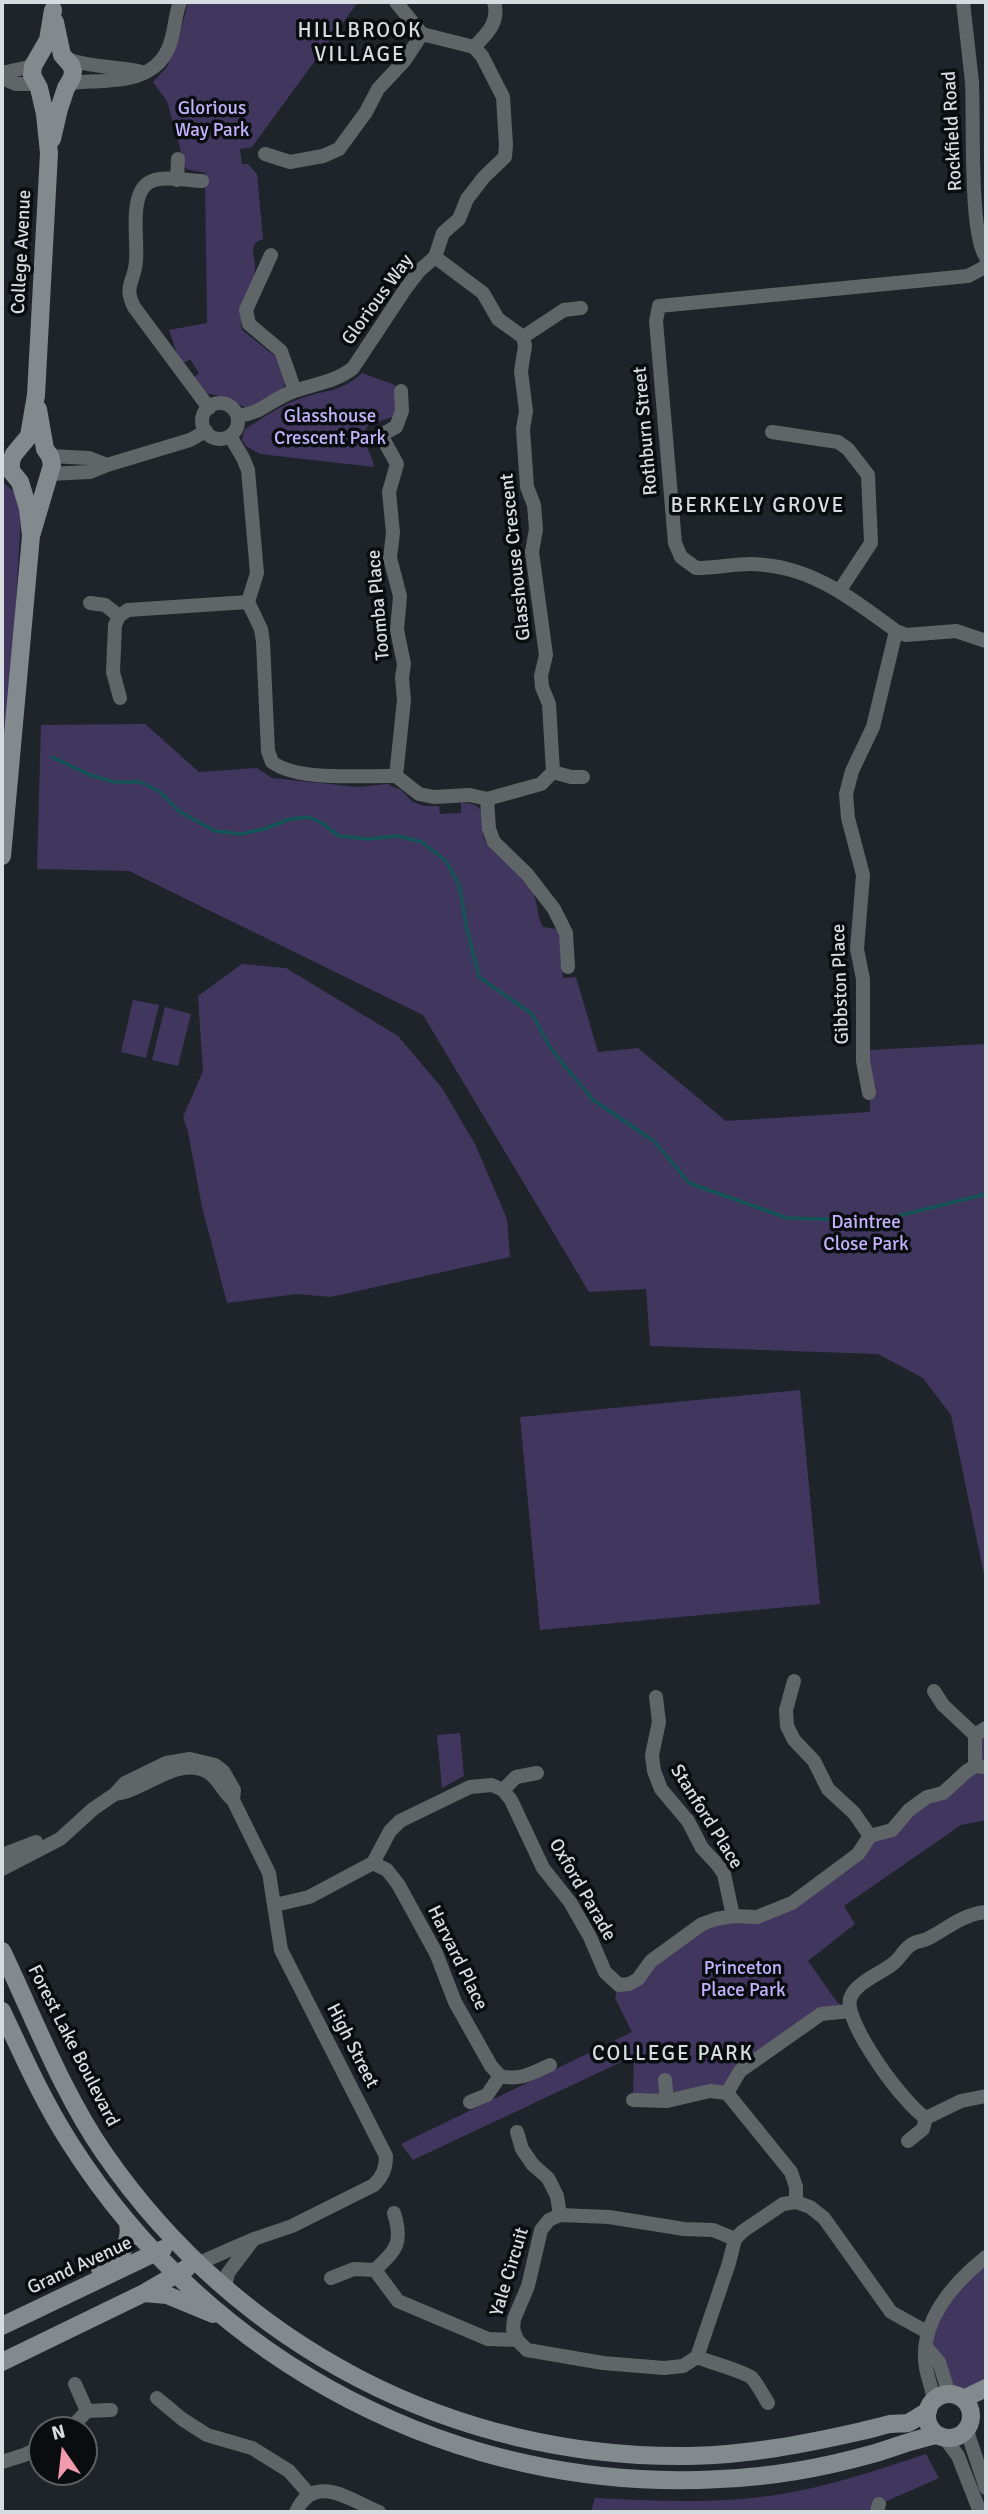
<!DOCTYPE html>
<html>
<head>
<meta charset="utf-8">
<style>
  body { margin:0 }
  #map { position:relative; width:988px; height:2514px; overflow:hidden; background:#1e242a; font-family:Signika,sans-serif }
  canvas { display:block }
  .frame { position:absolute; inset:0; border:4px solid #d7dce0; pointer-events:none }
  .north { position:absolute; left:28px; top:2416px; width:70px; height:70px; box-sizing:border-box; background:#0a0d10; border:2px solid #5c6063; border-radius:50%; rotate:346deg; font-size:19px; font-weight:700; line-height:28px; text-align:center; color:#d7dce0 }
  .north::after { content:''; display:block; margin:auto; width:24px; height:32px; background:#f29aad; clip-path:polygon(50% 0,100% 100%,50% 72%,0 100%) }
</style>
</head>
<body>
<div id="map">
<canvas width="988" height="2514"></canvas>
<div class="frame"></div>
<div class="north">N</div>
</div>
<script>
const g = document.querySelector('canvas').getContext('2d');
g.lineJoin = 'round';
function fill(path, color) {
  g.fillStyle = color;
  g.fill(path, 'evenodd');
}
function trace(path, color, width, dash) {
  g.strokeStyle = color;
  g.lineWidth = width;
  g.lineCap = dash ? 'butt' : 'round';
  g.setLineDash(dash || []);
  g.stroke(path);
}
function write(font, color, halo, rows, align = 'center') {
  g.font = font + ' Signika,sans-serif';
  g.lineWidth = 7;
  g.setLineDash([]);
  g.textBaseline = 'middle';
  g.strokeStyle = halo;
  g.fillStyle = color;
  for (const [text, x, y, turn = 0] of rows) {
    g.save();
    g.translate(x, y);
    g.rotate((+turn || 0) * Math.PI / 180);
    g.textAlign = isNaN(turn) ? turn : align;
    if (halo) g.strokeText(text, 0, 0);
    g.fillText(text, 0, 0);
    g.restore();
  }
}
fill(new Path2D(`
  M188,2h170l-106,145 -12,2 2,15h6l9,10 6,65c-4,2 -7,2 -9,7 -3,7 2,15 1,23 -2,24 -18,30 -13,61l33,26 10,26 -1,5c-8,8 -26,23 -39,20 -7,-2 -13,-9 -20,-10 -19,-4 -21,-2 -34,-17l8,-7 -9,-14 -9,6 -12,-35 38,-7 -2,-150 -19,-4 -19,-68 -14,-19 14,-15 13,-33z
  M362,373l33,12 1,28 -4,4 -25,9c-7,18 5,24 7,41l-114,-13 -14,-8 -4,-6 2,-10c17,-11 38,-26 58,-32 26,-9 38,-5 60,-25z
  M2,481l15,14 4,17 -19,342z
  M145,724l54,48 58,-4 15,10 86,9 29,-3 14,6 12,12 11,4h15l1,8 21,-1v-10c33,0 14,19 25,39 8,14 26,22 36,35 4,5 9,12 12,18 4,11 3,21 9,32l13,2 3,3 4,46 13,-1 22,75 40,-4 88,73 144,-9 -1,-62 117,-6v540l-35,-169 -28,-37 -45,-24 -228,-8 -4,-57 -57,3 -166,-277 -294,-144 -92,-2 4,-144z
  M242,964l44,4 112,68 44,52 33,56 32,75 3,38 -179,40 -34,-3 -70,9 -25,-96 -14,-75 -5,-15 20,-46 -5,-75z
  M133,1000l26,5 -13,53 -25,-6z
  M165,1007l26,7 -13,52 -26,-6z
  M800,1390l20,214 -280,26 -20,-213z
  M986,1728v92l-25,5 -117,81 11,18 -47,37 29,41 13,9 -29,3 -81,57 -13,22 -94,7 1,-44 -221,104 -12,-16 231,-112 -17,-34 4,-13 83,-61 73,-12 192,-141 8,-36z
  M460,1733l4,43 -22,12 -5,-53z
  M986,2257v128l-22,9 -16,-6 -21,-56z
  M926,2454l13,24 -59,26 -3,8h-286l4,-14c61,3 121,6 181,-3 52,-8 101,-25 150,-41z`), '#41375e');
trace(new Path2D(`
  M52,757l38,18 24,7h26l19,9 21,21 35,19 26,3 23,-5 26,-10 19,-2 13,6 17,13 29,3 30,-3 24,6 24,19 13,24 8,44 12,48 53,37 19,35 42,51 61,41 35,42 98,35 91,3 108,-27`), '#145356', 3.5);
trace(new Path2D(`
  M963,2c3,26 6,53 9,80 2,34 -3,153 14,175
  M474,47c13,-13 26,-25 20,-45
  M67,59c25,9 50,7 75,13
  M2,73l31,-7
  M2,78l14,6h19
  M70,83c33,-4 81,4 98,-34 7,-14 6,-32 12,-47
  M265,154l25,8 33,-6 16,-7 27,-37 12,-23 27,-29 17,-26
  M177,180l1,-21
  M202,181c-14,0 -41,-7 -54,2 -19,13 -10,57 -12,78 -1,20 -13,25 -2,46l75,101
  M271,255l-25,55 3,14 32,27 14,40
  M986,264l-1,3 -17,9 -309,30 -3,15 19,222 6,14 15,11c19,0 37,-4 55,-4 59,1 100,34 145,67l10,4 50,-4 30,10
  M523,337l41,-27 17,-2
  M202 421a18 18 0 1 1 36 0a18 18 0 1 1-36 0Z
  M238,416c23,-3 29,-13 49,-22 22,-10 46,-10 66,-26l53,-80 13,-17 16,-14 8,-24 16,-14 8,-20 17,-22 21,-20 1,-12 -3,-48 -21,-41 -8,-9 -52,-13 -26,-32
  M772,432l66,10 10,7 20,26 3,68 -31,47
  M230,436l13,22 5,12 9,103 -9,29 13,27 2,13 5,109 4,11c27,20 90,13 124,14l23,18 15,3 36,-2 17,4 54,-15 12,-12 -4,-68 -7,-17 -1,-11 5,-21 -14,-103 4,-23 -2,-24 -7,-18 -4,-58 3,-18 -5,-40 4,-25 -2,-9 -25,-18 -15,-26 -48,-36
  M50,456l39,2 18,7
  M49,474l41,-2 17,-7 83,-25 16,-9
  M90,603l15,2 14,11
  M120,698l-7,-26 2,-47 4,-9 9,-6 120,-8
  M553,772l18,5h12
  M396,776l8,-76 -2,-22 2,-14 -7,-34 3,-34 -10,-38 3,-25 -4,-41 8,-28 -16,-29 15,-8 6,-16 -1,-20
  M487,799l2,30 5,13 33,32 27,35 12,24 2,34
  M869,1093l-6,-32v-82l-6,-30 6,-74 -15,-57 -2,-24 6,-23 21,-44 23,-96
  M794,1681l-8,29 1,16 7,14 20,21 14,28 26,24 16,23
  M934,1691l9,14 32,30
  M656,1697l3,25 -7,33 2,16 7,18 27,32 14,27 15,16 7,10 9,42
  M975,1766v-31l11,-7
  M503,1790l13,-13 21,-4
  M115,1794c30,-3 62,-39 93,-22 11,7 15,20 25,28l36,73 12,77 105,206c0,12 -3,20 -12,29l-82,41 -38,13 -57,25
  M2,1855l34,-13
  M373,1863l14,7 11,14 38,69 19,49 36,64 9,10
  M2,1869l58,-30 33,-30 22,-15 10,-11 41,-20 24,-4 25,6 8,6 11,19 -1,10
  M275,1905l34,-8 64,-34 17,-32 10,-10 70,-34 22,-2 11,5 8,10 32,68 27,34 20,35 15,35 14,13 10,-1 9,-5 13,-18 51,-37 14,-5 17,-3 24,1 35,-14 66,-49 12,-18 22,-6 17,-20 18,-13 16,-4 24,-22 8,-5 11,1
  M986,1912c-23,2 -38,16 -57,26 -5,3 -11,3 -15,5 -10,5 -12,13 -19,19 -12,11 -40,20 -45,37 -6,24 55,107 76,119l35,-17 25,-5
  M665,2080l2,21
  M727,2093l64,79 5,15v15
  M633,2100l34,1 43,-10 17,2 13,-22 81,-57 29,-3
  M470,2102l17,-7 13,-19c19,5 33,-3 50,-11
  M517,2132l5,17 11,16 15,13 9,18 3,19
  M908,2141l15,-12 3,-11
  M735,2239l-22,-9 -29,-1 -75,-12 -49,-2 -11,5 -8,10 -13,56 -14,33 -1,10 4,11 10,10 76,13 61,5 19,-2 14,-9 32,-94 6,-24 8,-8 40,-27 13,-2 14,5 14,11 67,94 36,20
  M375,2270l23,31 90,38 29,1
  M331,2278l23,-9 21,1c22,-21 28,-27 19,-57
  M225,2287l3,-14 25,-33
  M926,2347l13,15 10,32
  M697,2357c12,5 49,15 55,21 6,7 11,17 16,25
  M75,2384l12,27 24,-1
  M157,2398l25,21 25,16 45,13 37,23 20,23
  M934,2400c-2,-11 -6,-22 -8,-32 -8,-45 27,-85 60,-111
  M966,2428l20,60
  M69,2430l18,-19
  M944,2437l14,19 22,56
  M2,2462l22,-7 18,-8
  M296,2512c18,-40 54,-12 83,0
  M877,2512l2,-8`), '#606567', 14);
trace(new Path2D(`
  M52,139l7,-30 7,-21 6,-10 1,-7 -2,-6 -9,-10 -7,-33
  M31,536l-3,-28 -8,-26 -9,-11v-10l3,-7 15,-18 7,-41 13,-242 -4,-39 -6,-26 -7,-13 1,-9 15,-26 5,-30
  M2,856l29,-320 21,-71 -2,-9 -5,-7 -7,-40
  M2,1951c32,67 60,141 102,202 134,194 350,306 585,303 59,-1 116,-12 173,-25 9,-2 19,-5 28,-7 6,-1 12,0 18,-1 6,-3 13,-8 20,-12
  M2,2011c21,45 41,90 68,132 140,221 388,351 650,336 52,-2 102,-11 152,-25 22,-6 44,-16 66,-19
  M100,2269c18,-11 32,-23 28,-46
  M144,2293l23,2 46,19
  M2,2326l161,-77
  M2,2362l142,-69 43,-25
  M927 2416a22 22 0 1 1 44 0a22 22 0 1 1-44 0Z
  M963,2399l23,-11`), '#828a8d', 18);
write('19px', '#c4b2fd', '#0a0d10', [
  ["Glorious",212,109],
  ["Way Park",212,131],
  ["Glasshouse",330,417],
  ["Crescent Park",330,439],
  ["Daintree",866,1223],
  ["Close Park",866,1245],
  ["Princeton",743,1969],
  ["Place Park",743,1991]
]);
write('19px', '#d7dce0', '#0a0d10', [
  ["Rockfield Road",953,131,-93],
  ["College Avenue",22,252,-87],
  ["Glorious Way",378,300,-54],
  ["Rothburn Street",646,431,-95],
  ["Glasshouse Crescent",516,557,-96],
  ["Toomba Place",379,605,-95],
  ["Gibbston Place",841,984,-92],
  ["Stanford Place",706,1817,58],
  ["Oxford Parade",582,1890,60],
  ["Harvard Place",457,1958,64],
  ["Forest Lake Boulevard",73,2046,63],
  ["High Street",352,2046,63],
  ["Grand Avenue",80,2266,-25],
  ["Yale Circuit",510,2272,-73]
]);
g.letterSpacing = '2px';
write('21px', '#d7dce0', '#0a0d10', [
  ["HILLBROOK",360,31],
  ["VILLAGE",360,55],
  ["BERKELY GROVE",758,506],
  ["COLLEGE PARK",673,2054]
]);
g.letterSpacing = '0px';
</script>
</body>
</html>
